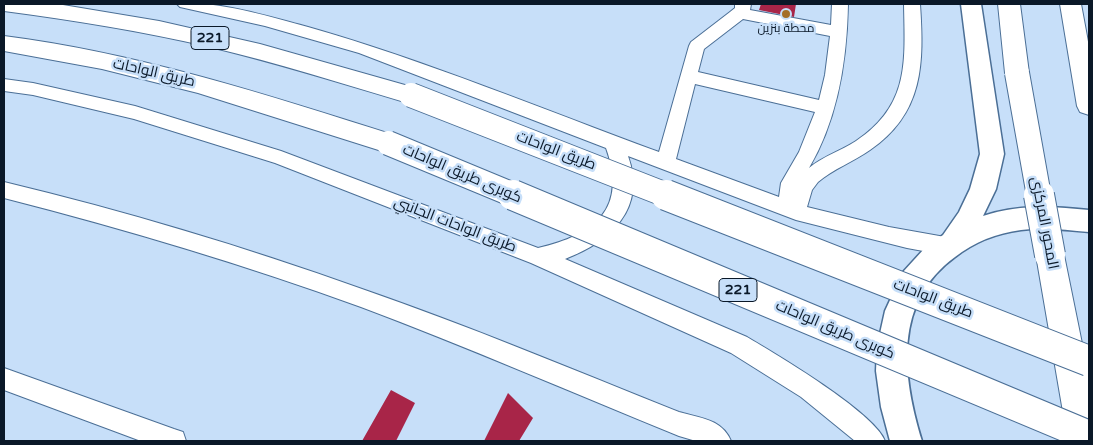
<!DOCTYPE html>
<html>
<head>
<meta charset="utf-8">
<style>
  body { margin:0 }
  #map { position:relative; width:1093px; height:445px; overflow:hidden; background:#c7dff9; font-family:"Varela Round",sans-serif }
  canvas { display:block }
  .frame { position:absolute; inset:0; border:5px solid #0a1828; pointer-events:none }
</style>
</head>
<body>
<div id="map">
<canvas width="1093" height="445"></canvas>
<div class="frame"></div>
</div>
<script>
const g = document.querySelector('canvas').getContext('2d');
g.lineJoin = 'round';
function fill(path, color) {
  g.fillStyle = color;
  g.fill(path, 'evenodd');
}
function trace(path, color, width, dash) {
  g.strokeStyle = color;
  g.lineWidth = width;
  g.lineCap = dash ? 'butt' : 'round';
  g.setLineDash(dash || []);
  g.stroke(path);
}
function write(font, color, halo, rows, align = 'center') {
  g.font = font + ' "Varela Round",Cairo,sans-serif';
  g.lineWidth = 5;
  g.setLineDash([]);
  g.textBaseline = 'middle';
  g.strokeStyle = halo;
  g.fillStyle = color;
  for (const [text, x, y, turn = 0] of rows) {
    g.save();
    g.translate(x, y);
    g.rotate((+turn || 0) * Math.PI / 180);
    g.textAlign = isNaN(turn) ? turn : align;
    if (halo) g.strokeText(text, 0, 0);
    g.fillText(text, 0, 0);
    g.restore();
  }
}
fill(new Path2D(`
  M761,4h35l-2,13 -35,-7z
  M391,390l24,13 -19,38h-34z
  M508,393l25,25 -14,23h-35z`), '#a82548');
const minor = new Path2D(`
  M177,4c44,-3 89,12 131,23 119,34 234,82 351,125l30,-106 2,-4 39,-30 5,-4v-4h16l-1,6 81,15 1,-21h16c-1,56 -10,115 -39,164 14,-12 32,-17 47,-27 54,-36 49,-80 48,-137h16c4,59 4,109 -50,146 -17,12 -37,19 -52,32l-6,8 -5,17 82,20 56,10 7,3 3,6 -3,6 -7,3 -38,-7 -111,-28 -168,-64c19,53 -18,86 -63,103l182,78c29,17 128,76 138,104h-30l-54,-44 -70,-44 -200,-90 -256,-100 -141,-44 -101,-24 -29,-4v-12l29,4 102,23 146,45 257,97c57,-13 90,-39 68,-100l-247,-95 -94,-27 -85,-19zM743,19l87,17 -5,39 -6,25 -121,-28 6,-23zM695,84l120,28 -16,40 -18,31 -2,14 -103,-38z
  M4,182c121,29 241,65 358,107 107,37 212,81 317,123 21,6 43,7 52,29h-35l-17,-5c-106,-43 -211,-89 -318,-129 -118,-43 -236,-78 -357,-109z
  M4,368l170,61 9,3 3,9h-45l-137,-51z`);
const major = new Path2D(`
  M961,4h20l23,150 -8,35 -13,27c35,-12 70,-10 106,-6v22c-23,-2 -45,-5 -68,-2 -24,3 -47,12 -66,27 -62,45 -53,119 -33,184h-32l-9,-34 -5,-36 1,-24 8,-36 18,-39 21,-23 19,-14 16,-23 11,-23 10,-35z`);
const highway = new Path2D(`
  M4,4h53l102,17 101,23 159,45 4,6 -4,6 -8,3c-67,-20 -133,-41 -201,-57 -68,-16 -137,-27 -206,-36z
  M998,4h22l9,69 -4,6 -8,2 -8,-2 -4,-6z
  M1060,4h21l8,43v68l-9,-3 -3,-6z
  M4,36c134,17 264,59 393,100l4,7 -4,7 -9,3 -190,-60 -96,-24 -98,-18z
  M1050,243l10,3 4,9 25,123v63h-21l-32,-186 4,-9z`);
trace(minor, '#4b6f96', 2);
trace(major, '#4b6f96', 3);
trace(highway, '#4b6f96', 2);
fill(minor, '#fff');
fill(major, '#fff');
fill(highway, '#fff');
const highwayBridgeFar1 = new Path2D(`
  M1017,73l22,123
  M411,95l258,101
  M388,143l128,53`);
const highwayBridge = new Path2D(`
  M513,195l576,241
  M666,195l423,166
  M1039,195l11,60`);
trace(highwayBridgeFar1, '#4b6f96', 26, []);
trace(highwayBridge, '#4b6f96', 32, []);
trace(highwayBridgeFar1, '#fff', 24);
trace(highwayBridge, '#fff', 30);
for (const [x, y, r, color] of [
  [786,14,5,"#a46f28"]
]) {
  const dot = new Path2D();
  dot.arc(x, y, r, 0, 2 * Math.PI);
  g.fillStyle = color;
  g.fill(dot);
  trace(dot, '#c7dff9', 2);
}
write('12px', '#0a1828', '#c7dff9', [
  ["محطة بنزين",786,29]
]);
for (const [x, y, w] of [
  [210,38,38],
  [738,290,38]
]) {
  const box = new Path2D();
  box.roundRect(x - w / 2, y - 11.5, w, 23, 4);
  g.fillStyle = '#c7dff9';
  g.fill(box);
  trace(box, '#0a1828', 1);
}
write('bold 14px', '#0a1828', null, [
  ["221",210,38],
  ["221",738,290]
]);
write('15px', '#0a1828', '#c7dff9', [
  ["طريق الواحات",154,73,13],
  ["طريق الواحات",556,151,21],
  ["كوبرى طريق الواحات",462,174,23],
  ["المحور المركزى",1044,223,79],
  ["طريق الواحات الجانبي",455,225,21],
  ["طريق الواحات",933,299,21],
  ["كوبرى طريق الواحات",835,330,23]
]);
</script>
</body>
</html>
